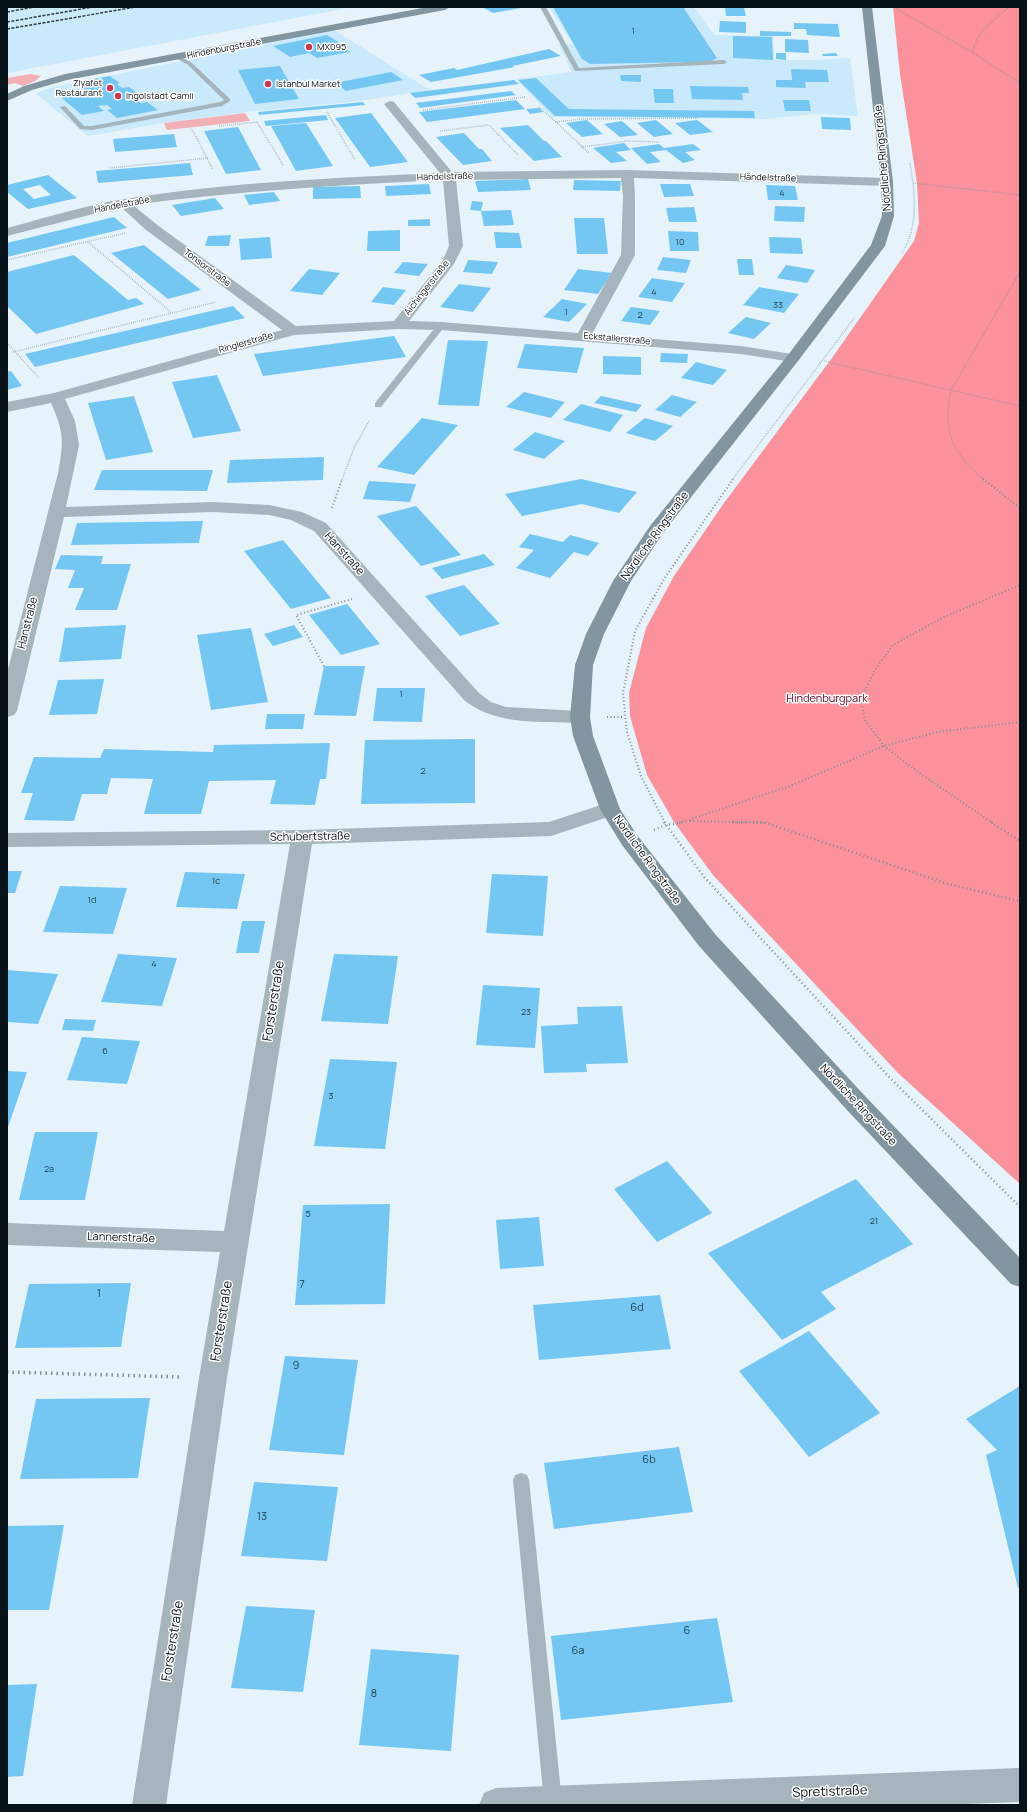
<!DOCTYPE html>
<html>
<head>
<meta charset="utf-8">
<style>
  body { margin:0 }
  #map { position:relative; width:1027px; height:1812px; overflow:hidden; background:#e6f3fa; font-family:Manrope,sans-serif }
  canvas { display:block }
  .frame { position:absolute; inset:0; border:8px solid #071218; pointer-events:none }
</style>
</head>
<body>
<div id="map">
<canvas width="1027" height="1812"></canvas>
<div class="frame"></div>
</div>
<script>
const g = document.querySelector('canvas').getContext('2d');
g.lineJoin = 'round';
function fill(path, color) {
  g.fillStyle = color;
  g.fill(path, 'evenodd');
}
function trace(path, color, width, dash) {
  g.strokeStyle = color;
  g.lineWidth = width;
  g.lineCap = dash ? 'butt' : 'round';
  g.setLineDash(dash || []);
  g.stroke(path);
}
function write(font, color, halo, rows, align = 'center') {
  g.font = font + ' Manrope,sans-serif';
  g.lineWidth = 3;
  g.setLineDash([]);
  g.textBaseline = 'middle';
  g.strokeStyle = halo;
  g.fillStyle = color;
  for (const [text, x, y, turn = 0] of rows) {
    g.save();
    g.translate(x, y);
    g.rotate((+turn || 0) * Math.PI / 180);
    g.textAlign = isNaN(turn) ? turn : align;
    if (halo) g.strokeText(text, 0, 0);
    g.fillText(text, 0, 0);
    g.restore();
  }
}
fill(new Path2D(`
  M7,7h346l-346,66z
  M549,7h145l20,28 59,1 1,24h42l34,-2 8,58 -42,-2 -51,5 -213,-2 -36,-38 56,-7 -13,-27 14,-1z
  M334,30l96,60 -69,11 -114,11 -84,11 -75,13 -53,-43 18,-6z`), '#caeafc');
fill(new Path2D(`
  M31,74l10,2 -6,5 -12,5 -8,-3 -8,2v-7z
  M245,113l5,8 -83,9 -3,-7z`), '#f2b0b5');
fill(new Path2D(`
  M893,7h127v1177l-122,-111 -185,-198 -39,-53 -27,-47 -17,-59 -1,-23 17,-65 28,-52 50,-73 108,-145 82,-117 5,-18 -2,-40 -17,-109z`), '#fa919b');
fill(new Path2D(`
  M482,7h39v1l-28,5z
  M553,7h130l34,51 -6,3 -14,1 -107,2 -8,-5z
  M725,7h19l2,9h-20z
  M720,21l26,1v11l-27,-1z
  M794,23l44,1 2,13 -33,-2 -1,-6h-12z
  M760,31l31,1v4h-31z
  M327,35l18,11 -3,1 8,5 -33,6 -8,-5 -19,4 -17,-11z
  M733,36l39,1 1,23 -40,-2z
  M785,39l23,1 1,13 -24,-1z
  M549,49l12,7 -49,10 3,1 -84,15 -12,-7 35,-7 3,2z
  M776,53h10v7l-10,-1z
  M836,53l2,3h-15l-1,-2z
  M280,66l19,33 -44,5 -17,-34z
  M791,69l36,1 2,12h-24l1,6 -30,-1v-7h16z
  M391,72l12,8 -57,11 -11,-8z
  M620,75h21v7l-20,-1z
  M110,76l10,7 -3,1 5,4 7,-1 15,11 -7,2 4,3 6,-1 11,8 -41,8 -10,-8 5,-1 -5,-4 -9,1 6,5 -22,4 -24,-20 22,-4 4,4 9,-2 -4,-4 -5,1 -9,-8z
  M536,78l33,31 185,2 1,7 -200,-2 -37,-36z
  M514,80l5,4 -104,14 -5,-5z
  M690,86l58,1 1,6h-7l1,7 -51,-1z
  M653,89h20l1,14h-19z
  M511,91l5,4 -96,13 -4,-5z
  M516,100l9,9 -98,13 -8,-10z
  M783,100h26l2,11h-26z
  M363,102l2,3 -106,10 -1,-3z
  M539,108l4,4 -13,2 -4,-5z
  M371,113l37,49 -38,5 -35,-49z
  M326,115l2,5 -62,6 -2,-5z
  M821,117l29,1 1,12 -29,-1z
  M587,120l16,14 -21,3 -16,-14z
  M656,120l17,14 -19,3 -17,-14z
  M697,120l16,12 -23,3 -15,-12z
  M622,121l16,14 -18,2 -16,-13z
  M306,123l27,43 -37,5 -25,-45z
  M528,125l16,16h2l16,16 -28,4 -34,-33z
  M238,127l23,43 -35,4 -22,-43z
  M464,133l15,16h3l10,12 -29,4 -27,-28z
  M174,134l3,13 -62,5 -2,-13z
  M624,143l7,7 -15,2 11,9 -16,2 -18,-15z
  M659,144l5,4 29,-4 8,6 -16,2 10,8 -12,3 -17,-13 -16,2 11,10 -14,2 -16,-16z
  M190,163l3,12 -95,8 -2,-12z
  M48,175l29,23 -49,11 -21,-17v-7zM40,185l11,10 -17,4 -11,-10z
  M528,179l3,11 -53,2 -3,-11z
  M574,180l47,1 -1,10 -47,-1z
  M429,184l2,10 -45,2 -1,-10z
  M660,184h30l4,12 -30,1z
  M766,185l29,1 3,14h-30z
  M360,186l1,12 -48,1v-12z
  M274,192l6,9 -31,4 -5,-10z
  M215,198l9,11 -43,7 -9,-11z
  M472,201l11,1 -2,9 -11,-1z
  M775,206l30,1 -1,15 -30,-1z
  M694,207l3,15h-28l-3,-14z
  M511,210l3,15 -30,1 -3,-15z
  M114,217l13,11 -120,29v-14z
  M574,218h30l4,36h-31z
  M430,219v7h-22v-6z
  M400,230v21h-33l1,-20z
  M668,231l30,1 1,19h-29z
  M494,232l25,1 3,15h-26z
  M231,235l-2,11h-24l3,-10z
  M270,237l2,21 -31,2 -2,-21z
  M769,237l32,1 2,16 -33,-1z
  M144,245l57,45 -33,9 -57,-46z
  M74,255l54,45 8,-2 8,6 -108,30 -29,-28v-34z
  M663,257l28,3 -5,13 -29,-3z
  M737,259h15l2,16h-15z
  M468,260l30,2 -6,12 -29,-2z
  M403,262l25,2 -9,12 -25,-3z
  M786,265l29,5 -8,13 -30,-5z
  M309,269l31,4 -18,22 -32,-4z
  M578,269l34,4 -14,21 -34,-4z
  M652,278l33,5 -13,19 -34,-5z
  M459,284l32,4 -18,24 -33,-5z
  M383,287l23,3 -12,15 -23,-3z
  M759,287l40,7 -15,19 -41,-8z
  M562,299l25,5 -18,18 -26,-5z
  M233,306l12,12 -210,49 -10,-13z
  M631,307l29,4 -10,14 -29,-4z
  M746,317l25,6 -17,16 -26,-6z
  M394,336l12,21 -143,19 -9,-22z
  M448,340l40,1 -9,65 -41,-1z
  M525,344l59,4 -7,25 -60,-5z
  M661,353l27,1 -1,9 -27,-1z
  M603,356l38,1v18l-38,-1z
  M696,362l31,8 -14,15 -32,-7z
  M11,371l11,15 -15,4v-18z
  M217,375l24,56 -48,7 -21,-56z
  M524,392l41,10 -14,16 -45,-11z
  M672,395l25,7 -17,15 -25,-7z
  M134,396l19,56 -47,8 -18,-57z
  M601,396l41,9 -6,7 -42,-9z
  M581,404l42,11 -13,17 -47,-12z
  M422,418l36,7 -44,50 -37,-8z
  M645,418l28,8 -18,15 -29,-8z
  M535,432l30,9 -21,18 -31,-9z
  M324,457l-1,23 -96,3 3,-23z
  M102,470h111l-6,21 -113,-1z
  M581,479l56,13 -18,21 -37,-9 -60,12 -17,-22z
  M369,481l47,3 -6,18 -47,-3z
  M416,506l45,49 -40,11 -44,-50z
  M203,521l-4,22 -128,2 6,-22z
  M530,534l33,8 7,-7 29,8 -11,13 -14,-4 -24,26 -34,-10 18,-18 -15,-3z
  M283,540l48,58 -40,11 -47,-58z
  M484,554l11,11 -53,14 -10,-11z
  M61,555l42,1 -2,8h30l-14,46h-42l9,-22h-16l7,-18 -20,-1z
  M464,585l36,39 -40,12 -35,-40z
  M347,604l33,40 -39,11 -32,-40z
  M126,625l-5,34 -62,3 6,-34z
  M294,625l9,12 -30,9 -9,-12z
  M251,628l17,74 -57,8 -14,-75z
  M324,666h41l-9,50 -42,-1z
  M104,679l-7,35 -48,1 9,-35z
  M377,688h48l-3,34 -49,-1z
  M267,714h38l-2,15h-38z
  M475,739v64l-114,1 4,-64z
  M330,743l-4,36h-6l-5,26 -45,-1 6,-24 -67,1 -8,33h-57l9,-35 -42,-1 -4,16h-25l-8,27 -50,-1 9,-27h-12l13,-36 66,1 4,-9 109,3 1,-7z
  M7,871h15l-7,22h-8z
  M185,872l60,2 -8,35 -61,-2z
  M492,874l56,2 -5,60 -57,-3z
  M60,886l67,2 -14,46 -70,-2z
  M242,921h23l-6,32h-23z
  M118,954l59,4 -15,48 -61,-4z
  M334,954l64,2 -10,68 -67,-3z
  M7,970l51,4 -20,50 -31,-2z
  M483,985l57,3 -5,60 -59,-3z
  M622,1006l6,57 -42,1 1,8 -43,1 -3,-47 37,-2 -1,-17z
  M65,1019l31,1 -3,11 -31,-1z
  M82,1037l58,4 -13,43 -60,-4z
  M330,1059l67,3 -12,87 -71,-3z
  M7,1071l20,1 -20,58z
  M35,1132h63l-13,68h-66z
  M667,1161l45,52 -55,29 -43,-53z
  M856,1179l57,65 -92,48 15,17 -54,31 -74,-87z
  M390,1204l-5,100 -90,1 8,-100z
  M539,1217l5,49 -44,3 -4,-49z
  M131,1283l-10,64 -106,1 14,-64z
  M660,1295l11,54 -132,11 -6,-55z
  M809,1331l71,82 -71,44 -70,-86z
  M285,1356l73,4 -14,95 -75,-5z
  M1020,1386v202h-2l-32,-133 11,-5 -31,-31z
  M150,1398l-12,80 -118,1 16,-80z
  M679,1447l14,65 -139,17 -10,-66z
  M254,1482l84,5 -11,74 -86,-5z
  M64,1525l-15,85h-42v-84z
  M246,1606l69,4 -12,82 -72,-4z
  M717,1618l16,84 -172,18 -10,-84z
  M371,1649l88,6 -8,96 -92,-6z
  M37,1684l-14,92 -16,1v-92z`), '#74c7f2');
trace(new Path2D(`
  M893,7l79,45
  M1009,7c-14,13 -34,25 -36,46l47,30
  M539,107l17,15 25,-3 118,-1
  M423,110l102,-13
  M327,112l28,48
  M556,122l33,31
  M219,126l38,-4 26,43
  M192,129l21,41
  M440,131l49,-6 29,30
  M581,147l47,-6 32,1
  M110,168l98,-10
  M913,183l107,12
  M88,242l84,71 44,-11
  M902,253c17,-28 13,-59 8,-90
  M7,260l118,-27
  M7,343l32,35
  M13,352l159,-39
  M824,361l196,45
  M342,480l12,-32 15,-27
  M732,480l123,-163
  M984,480c-32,-28 -42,-48 -33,-90l69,-118`), '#818d94', 1.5, [0.5, 1.5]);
trace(new Path2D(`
  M983,479l37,29
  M332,508l10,-29
  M324,666l-28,-51 56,-16
  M607,717h17
  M690,821l75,2
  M665,823l-24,-47 -14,-44 -4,-39 12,-62 29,-52 69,-100
  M679,823l111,-37 94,-40 53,-14 83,-10
  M993,823l-71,-48 -38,-29 -19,-26 -4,-22 15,-30 17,-23 51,-28 76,-32`), '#818d94', 2, [1, 2.5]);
trace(new Path2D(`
  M664,822l41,56 185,200 130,129
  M733,822h30l185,62 72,17
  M991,822l29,19
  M654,830l12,-5 19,-3`), '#818d94', 2.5, [1, 3]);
trace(new Path2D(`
  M7,1372l175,5`), '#818d94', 3.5, [1.5, 4]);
fill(new Path2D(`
  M540,7h6l33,61 145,-8 3,2 -3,2 -149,7z
  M178,55l14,8 38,36v2l-8,5 -130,24 -12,-1 -20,-22 5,-1 19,20h8l128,-24 4,-2 -36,-35 -12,-7 -1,-1z
  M438,324l7,2 -64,81h-6v-4z
  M521,1473l6,2 2,5 33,322 -1,3h-16l-1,-3 -31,-322 2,-5z`), '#a6b4bc');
fill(new Path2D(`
  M390,101l4,1 58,70 175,-2 260,8 6,4 -6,4 -253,-8 1,18v59l-43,79 149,12 57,9 2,3 -2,3 -5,1 -52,-8 -300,-24 -43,-1 -104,6 -229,64 10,22 4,24 -13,62 147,-5 56,3 33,7 24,11 153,170 12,9 15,5 74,4 7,2 3,4 -3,4 -7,2c-39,-2 -82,3 -115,-22l-151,-170 -23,-11 -22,-5 -56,-3 -149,5 -47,194 -3,4 -7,2v-44l51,-200c6,-31 6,-41 -7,-70l-44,9v-10l47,-9 228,-63 -136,-100 -25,-23 -114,29v-8c38,-10 79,-23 118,-29 104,-17 210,-21 315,-26l-56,-69zM621,178l2,18 -2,59 -43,78 -137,-11 -32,-1 45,-57 9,-18 -7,-66zM443,180l6,66 -6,14 -49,61 -98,5 -140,-102 -23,-19c103,-14 206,-20 310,-25z
  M610,802l7,2 3,5 -3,5 -66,22 -239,8 -85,534 -61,427h-34l67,-427 21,-126 -213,-7v-22l217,8 66,-387 -283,3v-14l295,-3 247,-8z
  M1020,1768v34l-84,3h-457l5,-12 12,-5z`), '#a6b4bc');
fill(new Path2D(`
  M428,7h22l-5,3 -378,70 -35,10 -25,11v-7l17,-8 41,-12z
  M862,7h10l21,175 1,34 -9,30 -87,115 -135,172 -32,48 -27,53 -11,31 -3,52 3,19 27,73 17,26 78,99 150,162 155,162v29l-9,-3 -164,-174 -148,-164 -77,-101 -22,-36 -27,-73 -3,-19 5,-52 11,-31 27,-53 37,-55 138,-171 83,-110 11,-29 -1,-34z`), '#8296a2');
trace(new Path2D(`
  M7,12l27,-5
  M7,22l86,-15
  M7,29l129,-22`), '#2f3b41', 1.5, [3, 1.5]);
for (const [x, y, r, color] of [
  [309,47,4,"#c83853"],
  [268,84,4,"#c83853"],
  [110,88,4,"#c83853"],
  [118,96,4,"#c83853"]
]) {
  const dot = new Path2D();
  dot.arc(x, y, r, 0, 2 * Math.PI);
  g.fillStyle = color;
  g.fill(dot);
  trace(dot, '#fff', 1.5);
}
write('9px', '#223f4e', null, [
  ["1",633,31],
  ["4",782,193],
  ["10",680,242],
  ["4",654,292],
  ["33",778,305],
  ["1",566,312],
  ["2",640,315],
  ["1",401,694],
  ["2",423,771],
  ["1c",216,881],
  ["1d",92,900],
  ["4",154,964],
  ["23",526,1012],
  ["6",105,1051],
  ["3",331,1096],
  ["2a",49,1169],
  ["5",308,1214],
  ["21",874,1221]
]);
write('9px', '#071218', '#fff', [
  ["MX095",317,47],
  ["Ziyafet",102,83,"right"],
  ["Restaurant",102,93,"right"],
  ["Istanbul Market",276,84],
  ["Ingolstadt Camii",126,96]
], 'left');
write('9px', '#071218', '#fff', [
  ["Hindenburgstraße",224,49,-11],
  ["Händelstraße",445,177,-2],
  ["Händelstraße",768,178,2],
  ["Händelstraße",122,205,-11],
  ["Tonsorstraße",207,268,37],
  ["Aichingerstraße",427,288,-52],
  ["Eckstallerstraße",617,339,5],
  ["Ringlerstraße",246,343,-16]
]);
write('11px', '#071218', '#fff', [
  ["Nördliche Ringstraße",883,158,-95],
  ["Nördliche Ringstraße",655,536,-54],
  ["Hanstraße",344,554,48],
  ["Hanstraße",28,623,-76],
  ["Schubertstraße",310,837,-1],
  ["Nördliche Ringstraße",647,860,54],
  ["Nördliche Ringstraße",858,1105,47],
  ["Lannerstraße",121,1238,2]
]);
write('11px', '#64041f', '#fff', [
  ["Hindenburgpark",827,699]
]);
write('11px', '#223f4e', null, [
  ["7",302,1285],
  ["1",99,1294],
  ["6d",637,1308],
  ["9",296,1366],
  ["6b",649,1460],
  ["13",262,1517],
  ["6",687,1631],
  ["6a",578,1651],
  ["8",374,1694]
]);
write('13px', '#071218', '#fff', [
  ["Forsterstraße",274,1001,-81],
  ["Forsterstraße",222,1321,-81],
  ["Forsterstraße",173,1641,-81],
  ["Spretistraße",830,1792,-2]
]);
</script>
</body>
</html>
